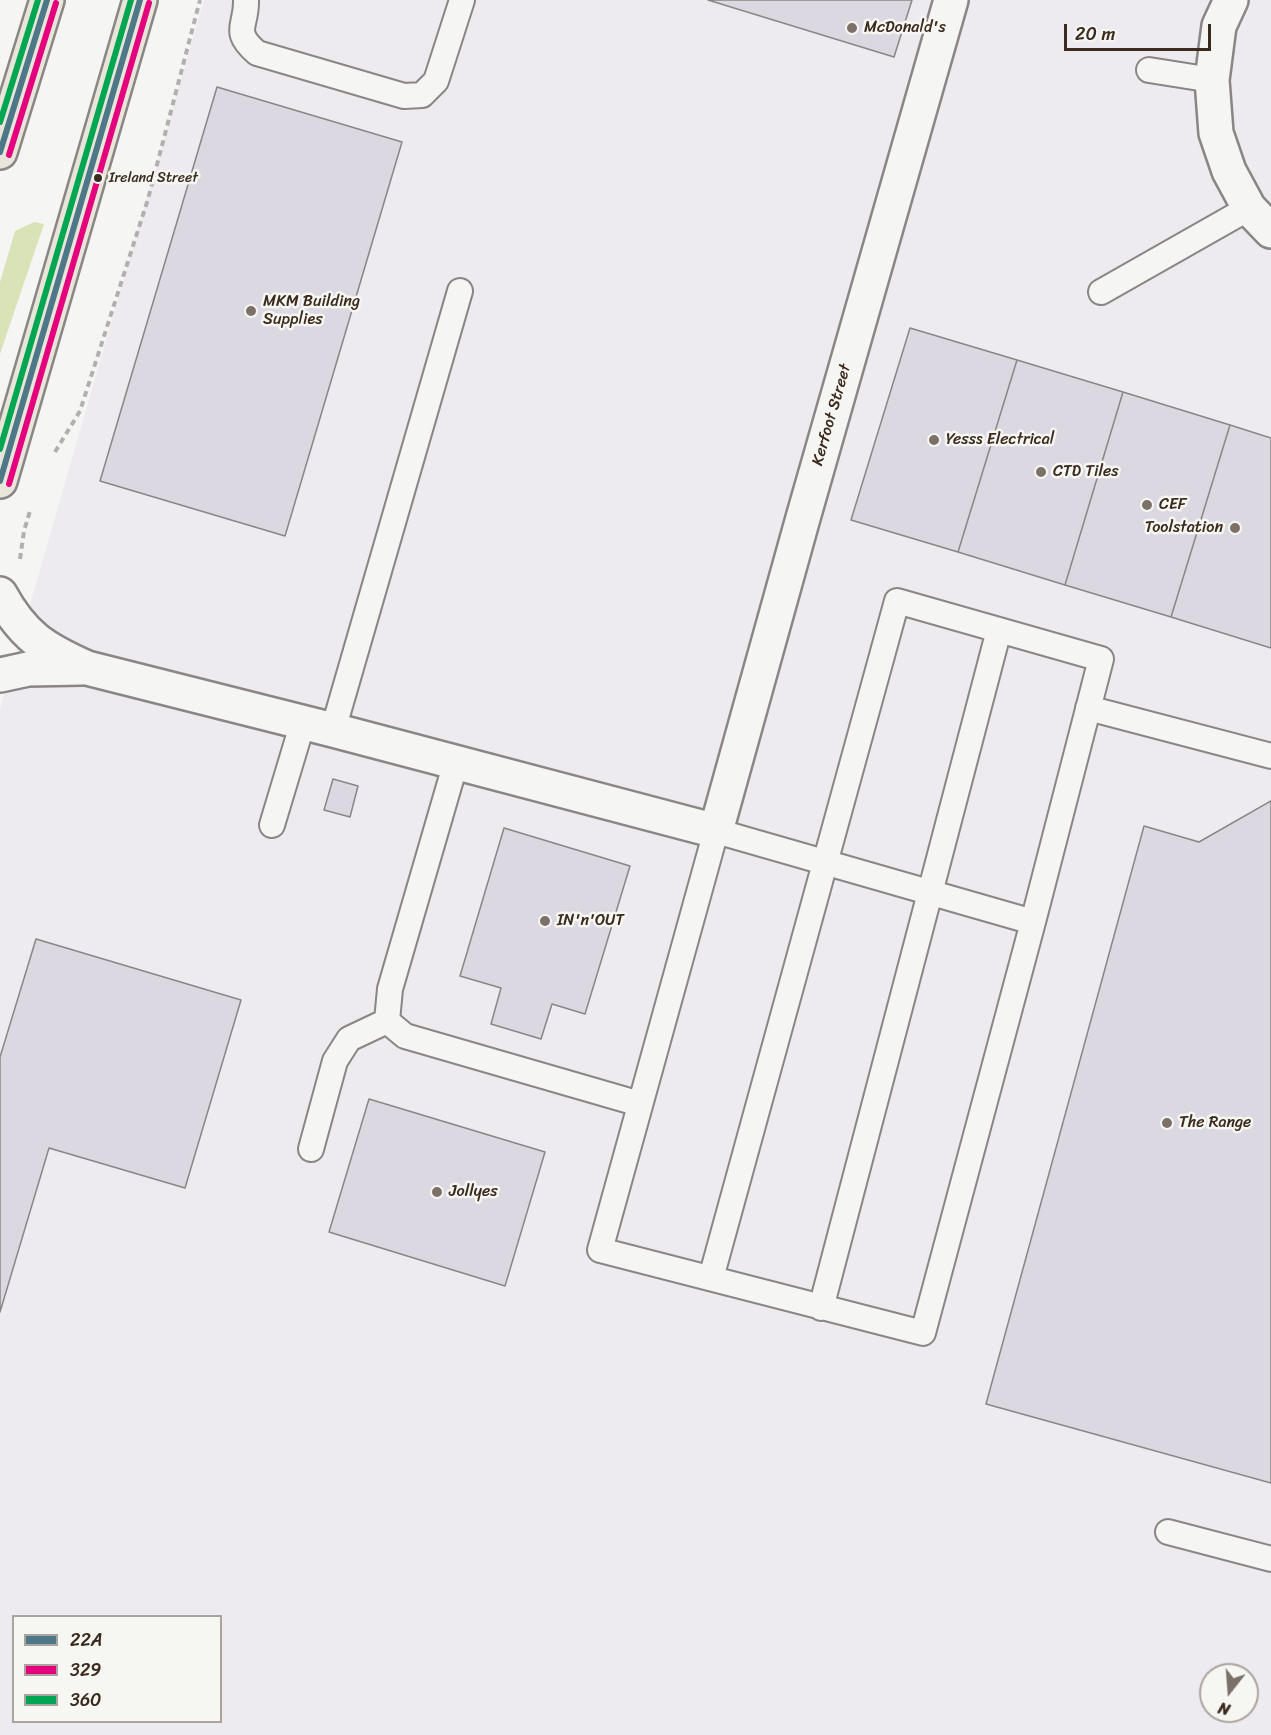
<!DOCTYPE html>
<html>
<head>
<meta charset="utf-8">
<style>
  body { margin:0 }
  #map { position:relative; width:1271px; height:1735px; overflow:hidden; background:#f5f5f3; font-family:Sriracha,sans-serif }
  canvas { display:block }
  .legend { position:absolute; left:12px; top:1615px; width:210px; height:108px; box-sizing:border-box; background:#f6f6f2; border:2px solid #aba49d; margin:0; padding:8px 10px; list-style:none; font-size:18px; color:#3b2a1e }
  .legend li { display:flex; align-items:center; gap:12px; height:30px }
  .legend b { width:30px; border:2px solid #aba49d }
  .north { position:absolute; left:1199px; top:1663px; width:60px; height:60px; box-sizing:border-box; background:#f6f6f2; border:2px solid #aba49d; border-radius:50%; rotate:197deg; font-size:16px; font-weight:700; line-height:24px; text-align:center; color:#3b2a1e }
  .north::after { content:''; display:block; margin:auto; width:21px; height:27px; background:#7c7169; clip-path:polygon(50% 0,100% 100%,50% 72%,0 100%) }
  .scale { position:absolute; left:1064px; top:24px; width:147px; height:27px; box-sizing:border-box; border:3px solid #3b2a1e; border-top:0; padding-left:8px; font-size:18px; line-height:21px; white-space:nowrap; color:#3b2a1e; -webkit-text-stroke:4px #f6f6f2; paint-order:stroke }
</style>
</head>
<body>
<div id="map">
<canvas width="1271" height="1735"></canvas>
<ul class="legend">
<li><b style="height:8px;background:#4e7888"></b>22A</li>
<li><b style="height:8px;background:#e5007d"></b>329</li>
<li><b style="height:8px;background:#00a651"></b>360</li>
</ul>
<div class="north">N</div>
<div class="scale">20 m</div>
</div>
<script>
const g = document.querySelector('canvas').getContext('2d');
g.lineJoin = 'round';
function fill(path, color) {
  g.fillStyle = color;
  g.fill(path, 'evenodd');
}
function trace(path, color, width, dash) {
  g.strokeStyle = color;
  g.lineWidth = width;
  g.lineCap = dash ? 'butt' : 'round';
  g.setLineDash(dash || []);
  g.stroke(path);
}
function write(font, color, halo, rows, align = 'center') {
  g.font = font + ' Sriracha,sans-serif';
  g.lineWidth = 5;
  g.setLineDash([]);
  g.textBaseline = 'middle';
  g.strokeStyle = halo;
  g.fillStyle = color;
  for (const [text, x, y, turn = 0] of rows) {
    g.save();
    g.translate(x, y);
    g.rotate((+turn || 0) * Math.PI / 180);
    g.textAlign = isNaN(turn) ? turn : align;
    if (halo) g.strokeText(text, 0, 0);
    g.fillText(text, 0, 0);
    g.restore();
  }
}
fill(new Path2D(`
  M204,0h1067v1735h-1271v-1026zM14,1616h206v106h-206zM1211,1675h36v36h-36z`), '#edeaf0');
fill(new Path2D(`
  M34,222l10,2 -44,130v-72l15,-51z`), '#dae3b8');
const building = new Path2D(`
  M708,0h204l-18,57z
  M217,87l185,55 -117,394 -185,-55z
  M910,328l107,32 -59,192 -107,-32z
  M1017,360l106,32 -58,193 -107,-33z
  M1123,392l107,33 -59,192 -106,-32z
  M1230,425l41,13v210l-100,-31z
  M333,779l25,7 -8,31 -26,-7z
  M1271,801v682l-285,-79 158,-578 55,16z
  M504,828l126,38 -45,148 -33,-10 -11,35 -50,-15 10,-36 -41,-12z
  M36,939l205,61 -56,188 -136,-40 -49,164v-255z
  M369,1099l176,53 -40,134 -176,-54z`);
fill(building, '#dbd8e1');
trace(building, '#8a8683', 1.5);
const lane = new Path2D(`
  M246,0c1,27 -15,30 11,53l147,43 18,-1 14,-14 26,-81
  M1149,70l63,10
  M1101,292l148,-84
  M1088,708l183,48
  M333,730l127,-439
  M456,762l-66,227 -3,32 18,15 235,68
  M272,825l31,-103
  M716,831l317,91 -110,411 -323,-83z
  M311,1149l24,-88 14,-22 38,-18
  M711,1278l186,-677 102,29
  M821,1308l178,-678 102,29 -68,263
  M1168,1532l103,27`);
const street = new Path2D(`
  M1231,0l-12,26 -7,54 4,53 13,38 20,37 22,23
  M0,594c23,42 44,55 87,74l246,62 383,101 87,-313 148,-518
  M0,675l28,-6 54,-1`);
const highway = new Path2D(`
  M0,152l47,-152
  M0,481l140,-481`);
trace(lane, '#8a8683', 28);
trace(street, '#8a8683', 38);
trace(highway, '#8a8683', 38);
trace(new Path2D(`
  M55,452l25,-41 68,-212 52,-199
  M20,559l4,-28 6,-20`), '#b2b0ae', 4, [6, 4.5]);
trace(lane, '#f5f5f3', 24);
trace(street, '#f5f5f3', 33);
trace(highway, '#e8e6da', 33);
trace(new Path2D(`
  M0,152l47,-152
  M0,481l140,-481`), '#4e7888', 6);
trace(new Path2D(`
  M9,155l47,-152
  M9,484l140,-481`), '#e5007d', 6);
trace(new Path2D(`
  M0,122l38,-122
  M0,449l131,-449`), '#00a651', 6);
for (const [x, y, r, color] of [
  [852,28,6,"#7c7169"],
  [98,178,5,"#3b2a1e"],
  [251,311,6,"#7c7169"],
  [934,440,6,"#7c7169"],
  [1041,472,6,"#7c7169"],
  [1147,505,6,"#7c7169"],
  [1235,528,6,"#7c7169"],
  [545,921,6,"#7c7169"],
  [1167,1123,6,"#7c7169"],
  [437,1192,6,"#7c7169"]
]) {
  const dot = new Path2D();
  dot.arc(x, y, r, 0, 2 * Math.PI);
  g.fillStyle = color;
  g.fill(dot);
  trace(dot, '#f6f6f2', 2);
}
write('14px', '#3b2a1e', '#f6f6f2', [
  ["Ireland Street",109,178]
], 'left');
write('16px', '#3b2a1e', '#f6f6f2', [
  ["McDonald's",864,28],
  ["MKM Building",263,302],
  ["Supplies",263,320],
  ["Yesss Electrical",946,440],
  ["CTD Tiles",1053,472],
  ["CEF",1159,505],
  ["Toolstation",1223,528,"right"],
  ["IN'n'OUT",557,921],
  ["The Range",1179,1123],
  ["Jollyes",449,1192]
], 'left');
write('16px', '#3b2a1e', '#f6f6f2', [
  ["Kerfoot Street",832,415,-74]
]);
</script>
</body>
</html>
